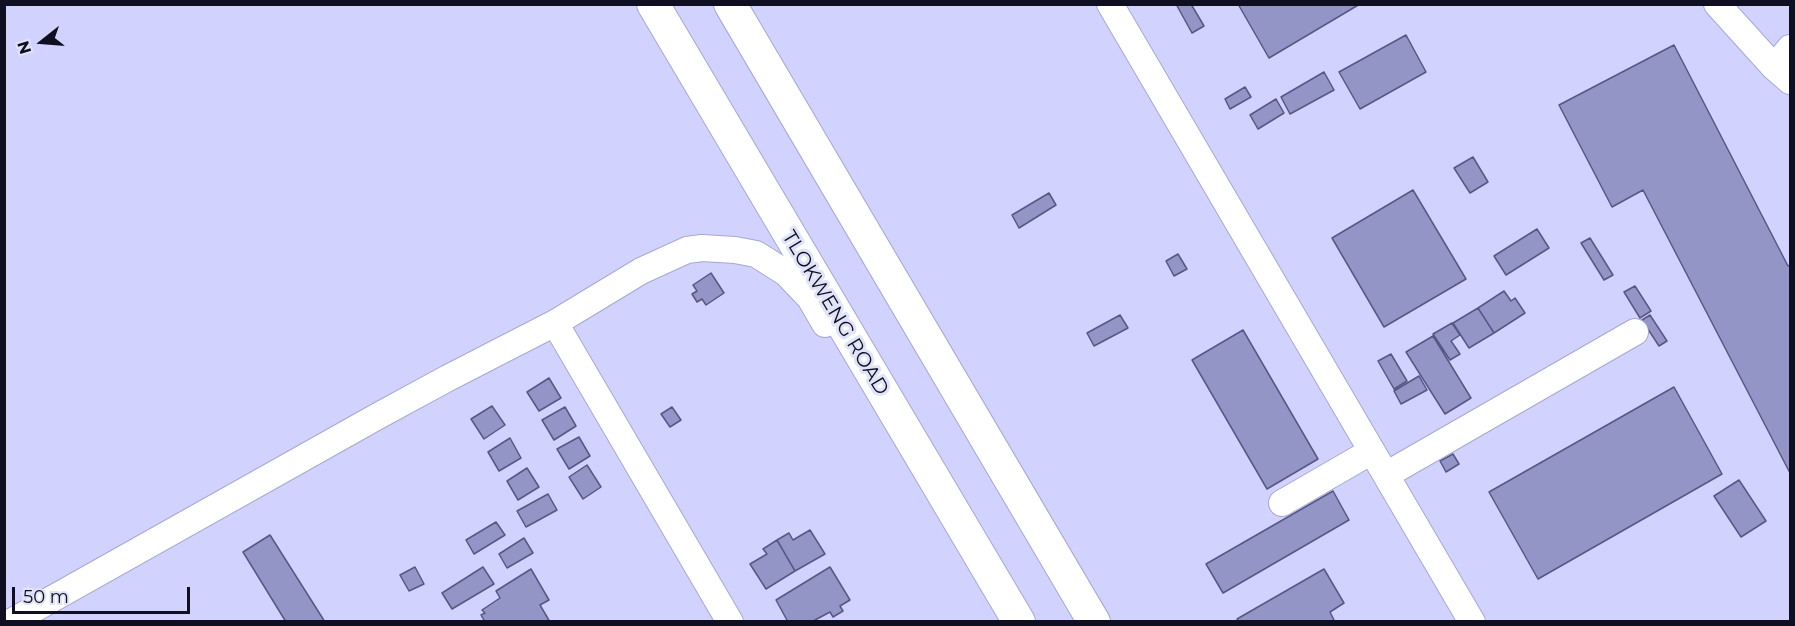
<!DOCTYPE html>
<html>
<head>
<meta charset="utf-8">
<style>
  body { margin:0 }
  #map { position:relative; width:1795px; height:626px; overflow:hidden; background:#d1d3fe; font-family:Montserrat,sans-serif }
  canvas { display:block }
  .frame { position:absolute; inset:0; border:6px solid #0f0f21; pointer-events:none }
  .north { position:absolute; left:12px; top:12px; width:60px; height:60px; -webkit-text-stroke:4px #e1e3f8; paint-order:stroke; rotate:253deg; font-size:16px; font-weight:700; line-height:24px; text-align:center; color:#0f0f21 }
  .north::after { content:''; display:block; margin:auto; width:21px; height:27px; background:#0f0f21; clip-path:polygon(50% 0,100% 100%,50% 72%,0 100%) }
  .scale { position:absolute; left:12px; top:587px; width:178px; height:27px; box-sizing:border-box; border:3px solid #0f0f21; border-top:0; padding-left:8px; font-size:18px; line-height:21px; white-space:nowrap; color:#0f0f21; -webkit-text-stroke:4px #e1e3f8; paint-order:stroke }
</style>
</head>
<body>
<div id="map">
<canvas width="1795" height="626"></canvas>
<div class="frame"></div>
<div class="north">N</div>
<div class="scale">50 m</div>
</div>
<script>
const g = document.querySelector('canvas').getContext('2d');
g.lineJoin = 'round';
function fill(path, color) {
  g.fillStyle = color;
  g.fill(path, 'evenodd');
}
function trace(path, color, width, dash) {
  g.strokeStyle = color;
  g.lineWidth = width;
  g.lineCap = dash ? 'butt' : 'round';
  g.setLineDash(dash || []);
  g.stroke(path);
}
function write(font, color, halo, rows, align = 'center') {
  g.font = font + ' Montserrat,sans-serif';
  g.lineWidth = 6;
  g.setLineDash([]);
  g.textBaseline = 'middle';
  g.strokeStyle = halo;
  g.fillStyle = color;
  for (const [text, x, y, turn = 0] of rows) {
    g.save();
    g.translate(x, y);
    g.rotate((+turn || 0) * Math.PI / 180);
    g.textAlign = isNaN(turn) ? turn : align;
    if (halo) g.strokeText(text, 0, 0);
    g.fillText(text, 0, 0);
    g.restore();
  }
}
const building = new Path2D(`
  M1176,4h15l13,22 -12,7z
  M1238,4h122l-91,54z
  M1406,35l20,37 -66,37 -21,-37z
  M1674,45l114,221 2,-1v208l-147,-283 -31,17 -53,-102z
  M1324,72l10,18 -44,24 -9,-17z
  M1245,87l6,10 -21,12 -5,-10z
  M1276,99l8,14 -26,16 -8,-14z
  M1473,157l15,25 -18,11 -16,-25z
  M1413,190l53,89 -82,48 -52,-89z
  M1049,193l7,12 -37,23 -7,-13z
  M1537,229l12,19 -43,27 -12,-19z
  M1590,238l23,37 -9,5 -23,-37z
  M1178,254l9,15 -13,7 -8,-15z
  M711,273l13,20 -18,12 -4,-6 -5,3 -5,-8 5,-3 -4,-6z
  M1635,286l16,25 -11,7 -16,-26z
  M1504,291l7,10 4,-3 10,15 -31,20 -16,-25z
  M1478,308l16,25 -25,15 -16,-25z
  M1120,315l8,13 -34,18 -7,-13z
  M1650,315l17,26 -8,5 -17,-26z
  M1452,323l8,12 -9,6 9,13 -10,6 -17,-26z
  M1243,330l75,129 -51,30 -75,-129z
  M1433,336l38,62 -26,16 -39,-62z
  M1391,354l16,27 -13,8 -16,-28z
  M1419,376l8,14 -26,14 -7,-13z
  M549,378l12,20 -22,13 -12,-19z
  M1674,387l48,87 -184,105 -49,-87z
  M492,406l13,19 -21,14 -13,-20z
  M565,407l11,19 -22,14 -12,-20z
  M672,407l9,13 -11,7 -9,-13z
  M579,437l11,19 -21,13 -12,-20z
  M510,438l11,20 -22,13 -11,-19z
  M1453,454l6,10 -13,8 -6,-11z
  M587,465l14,22 -18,12 -14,-22z
  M527,468l12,19 -21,13 -11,-19z
  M1739,480l27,41 -25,16 -27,-41z
  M1333,491l16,29 -126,73 -17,-29z
  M548,494l9,16 -31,17 -9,-16z
  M496,522l9,13 -31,19 -8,-14z
  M810,530l15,24 -30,17 -18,-31 12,-7 4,7z
  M270,535l55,87h-39l-43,-70z
  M524,538l9,15 -26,15 -8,-14z
  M777,540l18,31 -29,18 -16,-25 17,-10 -4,-5z
  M415,567l9,17 -15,7 -9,-16z
  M483,567l11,17 -42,25 -10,-16z
  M830,567l20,33 -10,6 3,5 -10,6 -3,-5 -15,8 1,2h-28l-12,-22z
  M531,569l18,31 -9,5 10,17h-65l-4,-7 4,-2 -3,-3 18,-12 -4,-7z
  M1324,569l20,34 -14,9 5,10h-96l-2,-3z`);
fill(building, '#9395c6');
trace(building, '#565785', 1.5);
const minor = new Path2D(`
  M1110,4l362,618
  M1717,4l57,63 16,14
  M1774,67l16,-19
  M555,323l175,299
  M1386,475l249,-143
  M1282,503l90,-52
  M11,622l367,-206 70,-38 107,-55 86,-52 46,-21 15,-2 33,2 21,4 30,19 24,25 15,26`);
const major = new Path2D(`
  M653,4l366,618
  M730,4l364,618`);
trace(minor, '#a5a7da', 28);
trace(major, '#a5a7da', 34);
trace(minor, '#fff', 26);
trace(major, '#fff', 32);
write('20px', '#0f0f21', '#e1e3f8', [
  ["TLOKWENG ROAD",835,313,59]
]);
</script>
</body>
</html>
